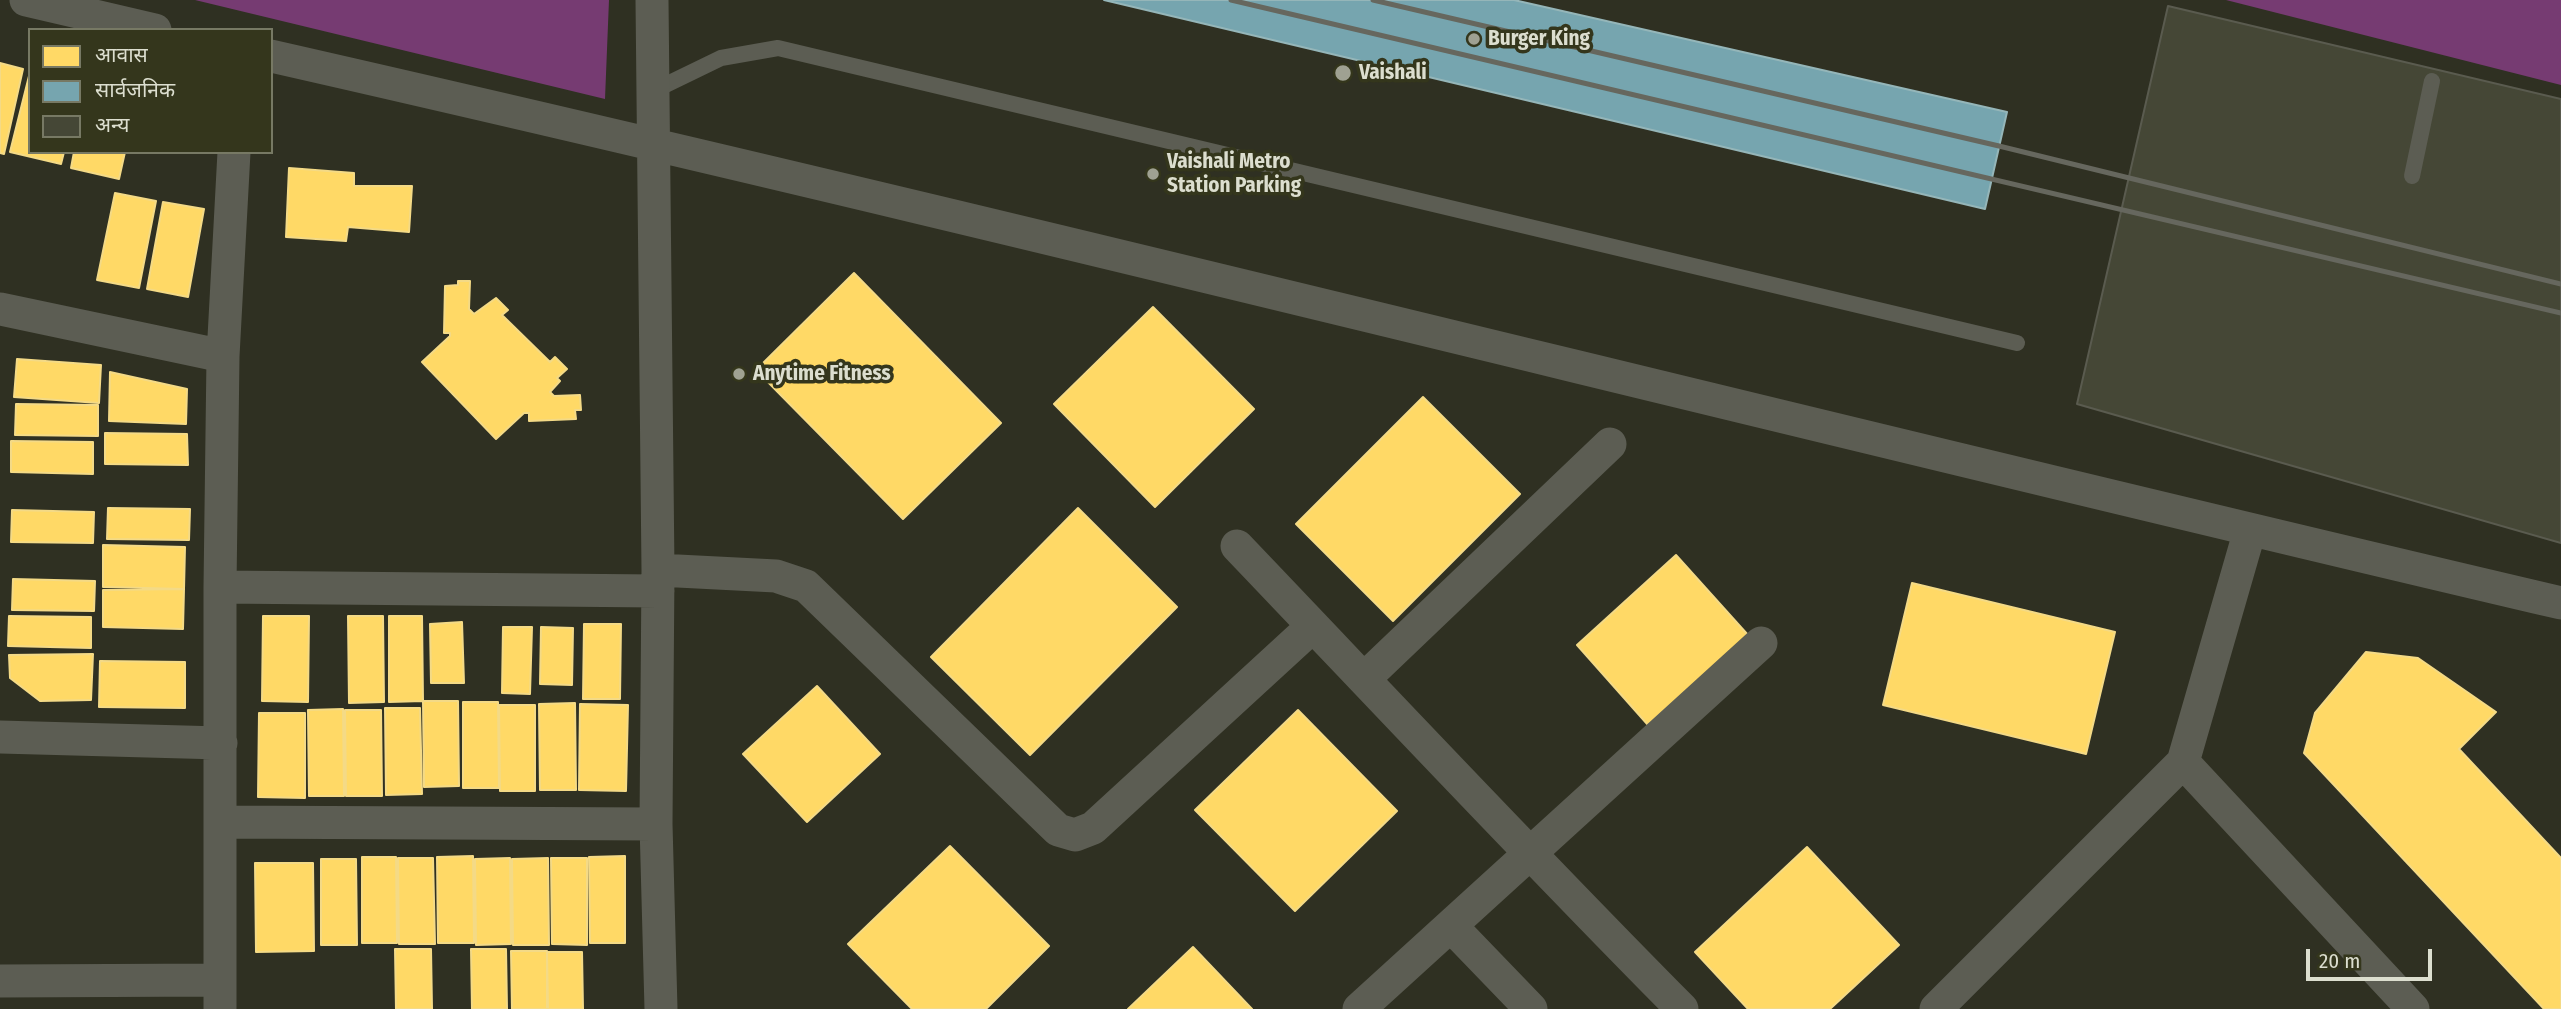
<!DOCTYPE html>
<html>
<head>
<meta charset="utf-8">
<style>
  body { margin:0 }
  #map { position:relative; width:2561px; height:1009px; overflow:hidden; background:#2f3022; font-family:"Fira Sans Condensed","Noto Sans Devanagari",sans-serif }
  canvas { display:block }
  .legend { position:absolute; left:28px; top:28px; width:245px; height:126px; box-sizing:border-box; background:#34361c; border:2px solid #777964; margin:0; padding:9px 12px; list-style:none; font-size:21px; color:#dcdecf }
  .legend li { display:flex; align-items:center; gap:14px; height:35px }
  .legend b { width:35px; border:2px solid #777964 }
  .scale { position:absolute; left:2306px; top:949px; width:126px; height:32px; box-sizing:border-box; border:4px solid #dcdecf; border-top:0; padding-left:9px; font-size:21px; line-height:24px; white-space:nowrap; color:#dcdecf; -webkit-text-stroke:5px #34361c; paint-order:stroke }
</style>
</head>
<body>
<div id="map">
<canvas width="2561" height="1009"></canvas>
<ul class="legend">
<li><b style="height:19px;background:#ffd966"></b>आवास</li>
<li><b style="height:19px;background:#76a5af"></b>सार्वजनिक</li>
<li><b style="height:19px;background:#454736"></b>अन्य</li>
</ul>
<div class="scale">20 m</div>
</div>
<script>
const g = document.querySelector('canvas').getContext('2d');
g.lineJoin = 'round';
function fill(path, color) {
  g.fillStyle = color;
  g.fill(path, 'evenodd');
}
function trace(path, color, width, dash) {
  g.strokeStyle = color;
  g.lineWidth = width;
  g.lineCap = dash ? 'butt' : 'round';
  g.setLineDash(dash || []);
  g.stroke(path);
}
function write(font, color, halo, rows, align = 'center') {
  g.font = font + ' "Fira Sans Condensed",sans-serif';
  g.lineWidth = 7;
  g.setLineDash([]);
  g.textBaseline = 'middle';
  g.strokeStyle = halo;
  g.fillStyle = color;
  for (const [text, x, y, turn = 0] of rows) {
    g.save();
    g.translate(x, y);
    g.rotate((+turn || 0) * Math.PI / 180);
    g.textAlign = isNaN(turn) ? turn : align;
    if (halo) g.strokeText(text, 0, 0);
    g.fillText(text, 0, 0);
    g.restore();
  }
}
fill(new Path2D(`
  M195,0h414l-4,99z
  M2226,0h335v85z`), '#763b72');
const homes = new Path2D(`
  M0,63l23,6 -19,85 -4,-1z
  M30,72v80h34l-3,12 -51,-12z
  M74,152h51l-6,27 -48,-11z
  M289,168l65,5v13h58l-3,46 -61,-5 -2,14 -60,-4z
  M115,193l41,8 -17,87 -42,-8z
  M163,202l41,7 -16,88 -41,-8z
  M854,273l147,150 -98,96 -147,-149z
  M458,281h12l-1,28 5,5 22,-16 12,12 -6,5 48,47 5,-5 12,12 -10,9 3,3 -10,11 4,4 26,-1 1,15h-6l1,9 -47,2v-8h-5l-28,26 -74,-77 28,-26v-3h-6l1,-47 13,-1z
  M1153,307l101,102 -99,98 -101,-103z
  M17,359l84,6 -2,38 -85,-6z
  M110,372l77,17 -1,35 -77,-3z
  M1423,397l97,97 -127,127 -97,-97z
  M16,404l82,1v31l-83,-1z
  M105,433l82,1 1,31 -83,-1z
  M11,441l82,1v32l-82,-2z
  M108,508l82,1 -1,31 -82,-1z
  M1078,508l99,99 -147,148 -99,-98z
  M12,510l82,2 -1,31 -82,-1z
  M103,545l82,2 -1,42 -81,-2z
  M1676,555l72,80 -100,90 -71,-80z
  M13,579l82,2 -1,30 -82,-1z
  M1912,583l203,49 -29,122 -203,-49z
  M184,589l-1,40 -80,-2v-37z
  M9,616l82,1v31l-83,-2z
  M263,616h46l-1,86 -46,-1z
  M348,616h35l1,86 -35,1z
  M389,616h33l1,85 -34,1z
  M462,622l2,61h-33l-1,-59z
  M584,624h37l-1,75h-37z
  M503,627h29l-2,67 -28,-1z
  M541,627l32,1 -1,57 -32,-1z
  M2366,652l52,6 78,54 -37,37 102,109v151h-17l-240,-256 11,-40z
  M93,654l-2,46 -51,1 -30,-23 -1,-23z
  M100,661l85,1v46l-86,-1z
  M817,686l63,68 -73,68 -64,-68z
  M423,701h35l1,85 -35,1z
  M463,702h35l1,86h-36z
  M575,703l1,87h-36l-1,-86z
  M580,704l48,1 -2,86 -47,-1z
  M499,705h36v86h-35z
  M385,708h35l2,86 -36,1z
  M343,709l1,87h-35l-1,-86z
  M345,710h36l1,86h-36z
  M1298,710l99,101 -102,100 -100,-101z
  M259,713h46v85l-47,-1z
  M950,846l99,100 -63,63h-74l-64,-65z
  M1807,847l92,98 -69,64h-82l-53,-57z
  M473,856l1,87h-36l-1,-86z
  M625,856v87h-35l-1,-86z
  M362,857h34l1,86h-35z
  M398,858h35l2,86h-36z
  M510,858l1,86 -35,1 -1,-86z
  M548,858l1,87h-36l-1,-86z
  M551,858h36v87l-35,-1z
  M321,859h35l1,86h-36z
  M255,863h58l1,88 -58,1z
  M1193,947l59,62h-124z
  M395,949h36l1,60h-36z
  M471,949h35l1,60h-35z
  M511,951h36v58h-35z
  M547,952h35l1,57h-35z`);
fill(homes, '#ffd966');
trace(homes, '#f4da86', 2);
const public = new Path2D(`
  M1104,0h410l493,112 -22,97z`);
fill(public, '#76a5af');
trace(public, '#95b6b9', 2);
const building = new Path2D(`
  M2168,6l393,93v444l-484,-139z`);
fill(building, '#454736');
trace(building, '#5a5b4f', 2);
trace(new Path2D(`
  M653,91l68,-33 57,-10 1239,295
  M2412,176l20,-95`), '#5c5d53', 16);
trace(new Path2D(`
  M26,0l129,30
  M652,0l6,570 -2,254 5,185
  M271,56c765,174 1526,368 2290,547
  M0,309l223,47
  M1237,546c148,155 294,311 445,463
  M658,570l118,6 30,10 252,244 17,5 18,-7 220,-202
  M220,587l438,4
  M1365,678l245,-234
  M0,737l221,6
  M2183,762l230,247
  M221,822l435,2
  M1451,926l80,83
  M0,981l220,-1
  M220,1009v-422l3,-231 11,-204
  M1359,1009l402,-366
  M1936,1009l247,-247 67,-232`), '#5c5d53', 33);
trace(new Path2D(`
  M1231,0l1330,313
  M1373,0l626,146 562,138`), '#66675e', 5);
for (const [x, y, r, color] of [
  [1474,39,7,"#9fa192"],
  [1343,73,9,"#9fa192"],
  [1153,174,7,"#9fa192"],
  [739,374,7,"#9fa192"]
]) {
  const dot = new Path2D();
  dot.arc(x, y, r, 0, 2 * Math.PI);
  g.fillStyle = color;
  g.fill(dot);
  trace(dot, '#34361c', 2.5);
}
write('bold 21px', '#dcdecf', '#34361c', [
  ["Burger King",1488,39],
  ["Vaishali",1359,73],
  ["Vaishali Metro",1167,162],
  ["Station Parking",1167,186],
  ["Anytime Fitness",753,374]
], 'left');
</script>
</body>
</html>
